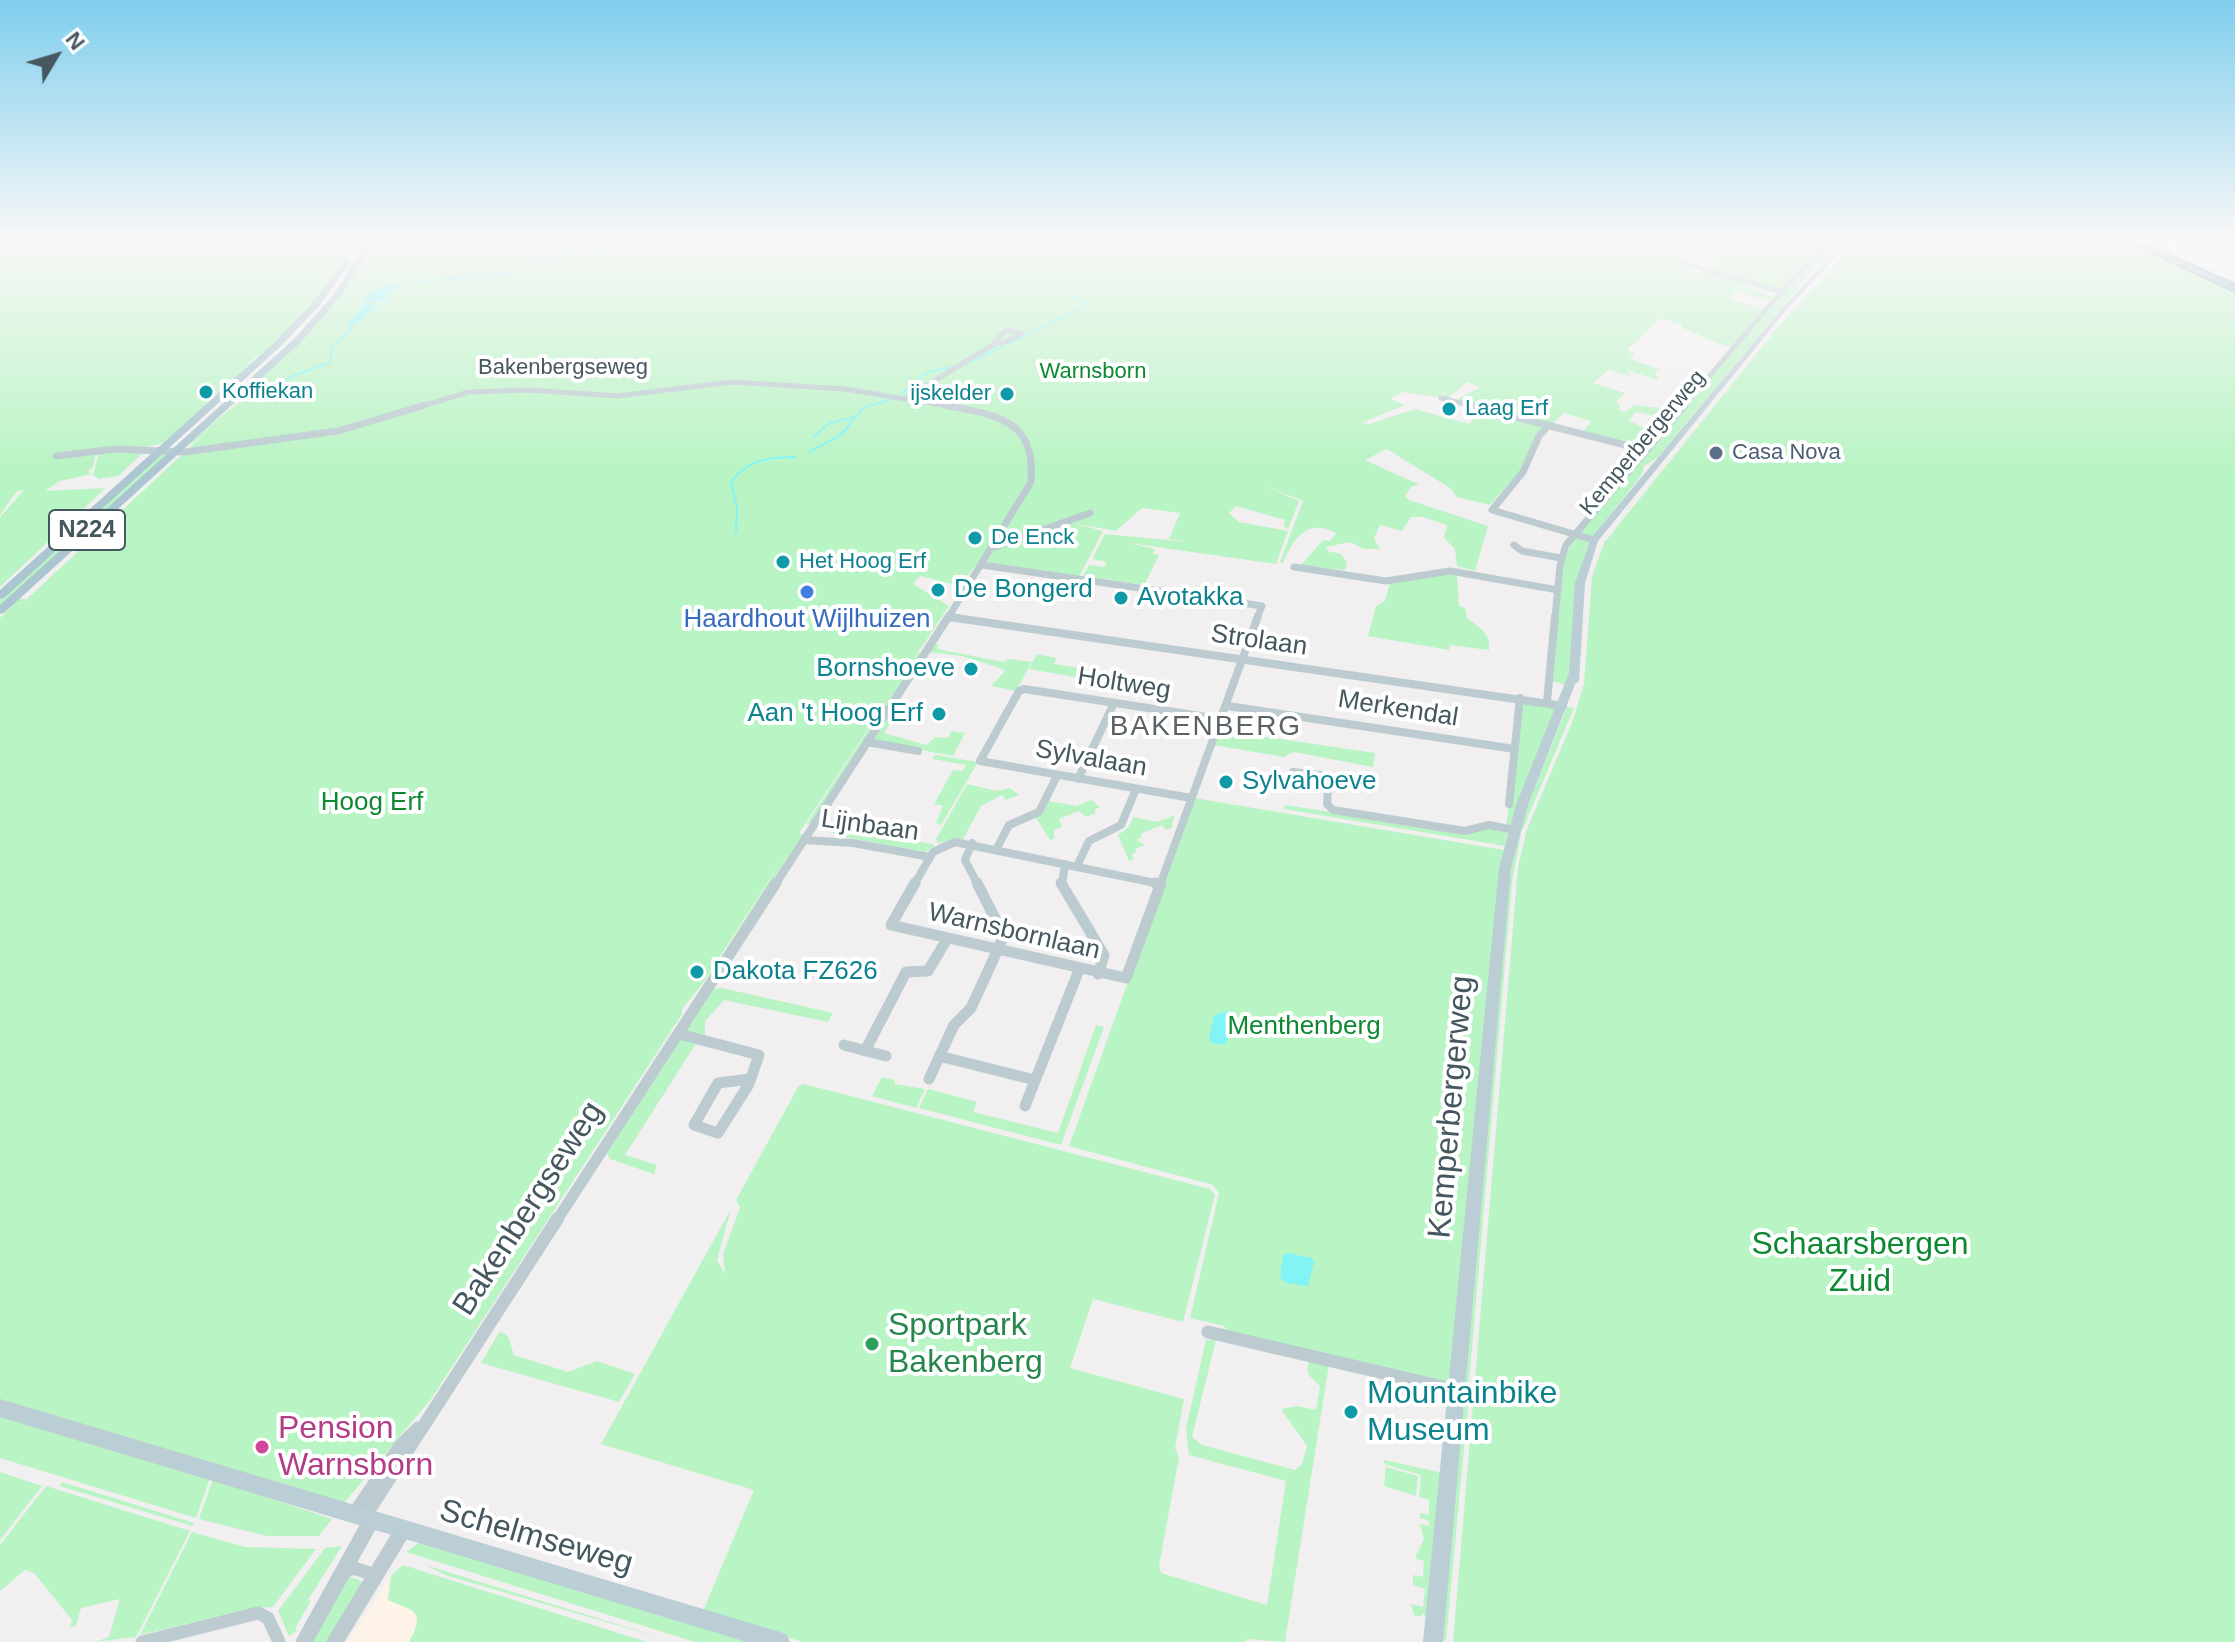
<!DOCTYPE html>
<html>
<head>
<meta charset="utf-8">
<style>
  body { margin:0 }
  #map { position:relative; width:2235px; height:1642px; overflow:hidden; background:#f2eff0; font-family:Arial,sans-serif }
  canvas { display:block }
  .north { position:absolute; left:16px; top:16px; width:80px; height:80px; -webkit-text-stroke:6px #fff; paint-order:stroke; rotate:52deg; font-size:22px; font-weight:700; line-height:32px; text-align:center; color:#45585f }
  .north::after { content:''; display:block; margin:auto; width:28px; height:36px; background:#45585f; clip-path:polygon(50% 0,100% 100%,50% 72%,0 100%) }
</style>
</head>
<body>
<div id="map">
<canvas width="2235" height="1642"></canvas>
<div class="north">N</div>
</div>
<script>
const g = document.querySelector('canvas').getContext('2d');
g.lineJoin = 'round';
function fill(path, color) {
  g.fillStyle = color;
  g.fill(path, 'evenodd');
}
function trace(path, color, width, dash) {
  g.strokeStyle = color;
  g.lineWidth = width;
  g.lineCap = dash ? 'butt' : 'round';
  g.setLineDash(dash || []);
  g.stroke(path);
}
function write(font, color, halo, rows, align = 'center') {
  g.font = font + ' Arial,sans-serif';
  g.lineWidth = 8;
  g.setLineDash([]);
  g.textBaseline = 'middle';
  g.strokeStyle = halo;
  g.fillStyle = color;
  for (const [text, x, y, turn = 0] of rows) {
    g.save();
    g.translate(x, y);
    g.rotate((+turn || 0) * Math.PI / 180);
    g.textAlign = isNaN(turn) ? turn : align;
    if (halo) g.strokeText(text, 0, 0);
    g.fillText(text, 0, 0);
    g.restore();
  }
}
fill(new Path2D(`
  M391,1576l-3,7 7,20 12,1 10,13v11l-8,14h-62z`), '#fef3e7');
fill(new Path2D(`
  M0,238l355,1 6,-1 -47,65 -52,53 -4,1 1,-3 -11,10 11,-5 -95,83c-23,10 -78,9 -114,14l46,-3 -3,14 -5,4 3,3 -31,7 -15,10 61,-3 12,-12 -19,3 -6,-4 6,-23 47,-2 -146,137v-70l24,-27 -7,1 -17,24z
  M374,238h1438l16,4 -47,48 -34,-7 -4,3 31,11 -4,5 -33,-11 -8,8 35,10 -33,38c-18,-3 -31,-14 -50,-19l2,-3 -22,-7 -34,32 8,3 -5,6 32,11 -7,1 3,9 -31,-10 3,6 -22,-6 -15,13 32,10 -9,9 4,4 -1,4 7,2 8,-7 43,5 -8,9 -33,-7 -7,8 27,15 -11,13 -62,-16 8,-11 -27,-8 -13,12 -96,-24 25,-14 -13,-5 -19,16 -5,-2 3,-5 -7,6 -37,-5 -12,7 15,6 -44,18 8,1 46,-15 54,15 13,-15 63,17 -25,45 -30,34 -33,-8 -7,-9 -63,-39 -22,11 55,25 -8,1 -7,10 4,4 79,26 -13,45 -18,-5 -2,-17 -11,-11 3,-13 -24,-8h-12l-9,14 -22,-6 -6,13 6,11h-16l-14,-7 -24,5 3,5 11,1 7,9 -2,8 -45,-4 23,-26 7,1 6,-8c-29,-15 -42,4 -53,30l-3,-1 23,-61 -43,-17 39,17 -11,28 -4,-3 1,-6 -49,-14 -7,7 10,9 49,9 -12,33 -147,-21 26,6 -2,5 6,1 -15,30 -61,-9 6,-11 15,2 3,-5 -15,-3 13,-25 83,8 -19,-3 11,-26 -38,-5 -26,23 -43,-8 30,8 -24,46 -94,-13 10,-16 15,-6 -6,-9 24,-41 -29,39 -6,1 5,3 -38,51 -40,-10 -7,8 36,22 -36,54 7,-8 1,3 -109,167 -6,3 99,-152 -106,160 4,2 -96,145 82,-131 -86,134 -21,26v5l-251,385 -87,104 -344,-102v-783l19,-19h7l-11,11 12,-11 175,-163 -20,14 56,-48 -8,9 11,-10 -4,-1 71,-67zM1701,246l16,4 -8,7 6,2 -7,6 -1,7 -13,-1 -4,7 4,10 -6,-10 5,-10 -13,-6z
  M1836,238h12l-38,36 -152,183 -14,9 -3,10 -48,60 -7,1 -7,-5 204,-240z
  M1860,238h259l116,53v1351h-782l65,-775 9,-38 46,-109 11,-36 8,-107 12,-34 179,-222z
  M2144,238h91v17l-44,-10 44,14v1z
  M163,450l9,1 -172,157v-9z
  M1574,537l15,5 -12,40 -7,91 -5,12 -12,-4 9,-116z
  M1451,572l6,3 2,31 6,2 2,10c13,10 24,15 22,32l-39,-5 -1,5 -81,-14 8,-30 9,-5 5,-18z
  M935,644h4l-2,5 67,13 5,-3 23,3 -16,29 -25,-5 14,-15 -2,-2 -41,-13 -33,-4z
  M1037,654l19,4 -2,6 43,7 -4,9 -64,-11z
  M897,701h7l-20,32 43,12 8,-8 13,1 3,-7 14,2 -12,23 -80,-15z
  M1523,703l33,5 -46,118h-4z
  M1567,707l7,1 -52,123 -4,-1z
  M1233,732l142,21 -2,14 -79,-15 -10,5 -71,-12 3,-9 14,2z
  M935,755l43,7 -37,63 -5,-2 7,-17 -9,-2 19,-34 9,1 4,-6 -33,-6z
  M967,784l30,7 13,-3 9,7 -13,5 -4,-5 -21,11 -18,33 -25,4 -2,-4z
  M1194,798l310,52 -53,529 -6,2 -217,-49 -4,-6 -34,-8 29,-125 -6,-8 -144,-39z
  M1091,800l9,7 -6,3 2,3 -10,4 -7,-6 -20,8 3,8 -8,3v9l-4,1 -14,-22 13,-17 28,5z
  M1285,805l180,28 19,-5 24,5 -3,13 -221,-37z
  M1175,815l-4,13 -5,2 -4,-5 -22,9 2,3 -5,3 8,5 -10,4 1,3 -5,3 3,4 -5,2 -11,-26 11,-8 4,-10 25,5z
  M821,824l111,20 2,2 -9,6 -80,-15 -24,-8z
  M1518,832l3,1 -9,49 -44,512 -6,-6 46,-512z
  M722,988l111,25 -5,9 -104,-22 -19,21v14l-5,3 -14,-7 27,-42z
  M1096,1025l8,2 -43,118 -142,-37 9,-19 49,13 -4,10 85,21z
  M680,1039l17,3 -72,113 32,10 -3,9 -44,-15 -3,-6z
  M882,1077l13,3 -1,4 31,5 -9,19 -44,-12z
  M804,1084l406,105 5,6 -32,127 -90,-23 -23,69 114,31 -9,49 4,9 -20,109 2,7 106,32 19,-124 -97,-26 -3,-27 20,-88h10l-24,97 10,8 93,25 7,-6 5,-18 -26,-37 16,-3 19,4 4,-24c-7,-8 -16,-11 -11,-24l20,2 -44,278 -37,-3 -4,3h-441l-100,-31 51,-121 -153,-46 130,-235 -14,51 8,14 -2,-20 17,-46 -4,-8 62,-113z
  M500,1331l8,5 6,19 54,17 29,-11 38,13 -16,28 -138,-39z
  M1465,1402l3,3 -22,236 -4,-1 19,-237z
  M0,1415l210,63 -14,40 -196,-60z
  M1384,1460l59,13 -16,144 -5,-4 -1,4 -7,-2 -3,-11 12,3 2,-18 -12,-4v-10l10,2 1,-16 -9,-3 9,-19 -4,-15 9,2v-5l-9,-3v-5l9,2v-15l-10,-3 2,-22 -37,-11z
  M1386,1467l32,9 -2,20 -32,-10z
  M0,1472l42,14 -42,54z
  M213,1479l119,40 -13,17h-52l-68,-17z
  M62,1482l132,41 -2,3 -132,-40z
  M46,1486l144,45 -54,106 -41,5 14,-5 11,-38 -39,9 -5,18 -6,1 2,-7 -38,-47 -9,-3 -25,21v-46z
  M192,1532l53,15 71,2 -43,58 -20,1 -113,27z
  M420,1542l333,100h-58l-289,-90z
  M342,1546l-34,54 3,1 -16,27 2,3 -8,5 -11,-25 47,-63z
  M403,1565l244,77h-238c18,-32 4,-31 -21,-42l3,-24z
  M425,1565l250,77 -227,-66z
  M347,1577l11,2 5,5 -35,58h-18z`), '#b9f4c4');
fill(new Path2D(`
  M396,284l5,2 -12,6 -1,8 -22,3 11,3 -27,23 -3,-5 18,-19 -2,-5 14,-11z
  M1227,1011l10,8 -12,26 -13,-2 -3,-5 5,-23z
  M1287,1253l25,5 2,4 -6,24 -22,-3 -6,-6 3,-22z`), '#82f4f5');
trace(new Path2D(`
  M596,256l17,-18
  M527,264l31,-8 19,-15
  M406,284l105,-12
  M1029,334l55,-26 1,-6 -12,-5
  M1009,343l16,-7
  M964,365l39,-19
  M273,390l19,-14 38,-13 2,-15 20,-21
  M902,393l26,-21 24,-5
  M814,436l16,-13 24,-6
  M809,452l32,-17 22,-27 30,-9
  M736,532l1,-25 -6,-25c16,-22 38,-25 64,-25`), '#82f4f5', 2);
const motorway = new Path2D(`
  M2120,238h11l104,47v6z`);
trace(motorway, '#6d9aaf', 4);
trace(new Path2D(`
  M1680,262l101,30
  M1007,330l14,4 -18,9 -9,-1z
  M908,397l88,-54
  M1441,398l35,9
  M419,407l50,-15 59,-2 90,6 114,-14 113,7 109,18
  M1683,407l98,-115 53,-54`), '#bbcbd0', 5);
trace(new Path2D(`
  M945,405c53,11 91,14 86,77l-83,136
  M1468,405l177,45
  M1549,425l-10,11 -16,36 -31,38 102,30
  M56,456l60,-7 68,3 154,-21 87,-26
  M1514,545l8,6 39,7
  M995,547l95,-34
  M982,565l280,41 -5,12
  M1294,567l92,14 64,-10 108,19
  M949,617l10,1
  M1555,618l5,-53 6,-20 119,-140`), '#bbcbd0', 7);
trace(new Path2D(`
  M949,617l614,89
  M1547,702l8,-86
  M1228,706l287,43
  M867,742l51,9
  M1078,779l36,-76
  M1328,788l-35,-7v-9l36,4 -2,28 6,6 132,21 24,-6 25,5
  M1191,798l-211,-37 39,-70 5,-2 196,30
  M1509,804l11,-106
  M804,840l49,3 77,14
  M972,843l-7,17 13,25
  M997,848l12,-23 30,-13 18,-36
  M1077,866l12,-25 32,-16 15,-36
  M775,885l174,-269
  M914,885l19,-33 22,-10 205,42
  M1062,885l3,-21
  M1160,885l98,-269`), '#bbcbd0', 8);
trace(new Path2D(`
  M915,883l-24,42 235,53 35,-95
  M1061,883l43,72 -6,19
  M1155,883l5,1
  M679,1034l80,21 -10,29 -31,49 -24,-8 24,-42 32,-4
  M844,1045l42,11
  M865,1051l41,-79 22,-1 19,-32
  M939,1056l96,24
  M929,1079l25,-54 17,-17 33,-72 -27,-53
  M1025,1106l54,-136
  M557,1220l219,-337`), '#bbcbd0', 11);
trace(new Path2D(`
  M1208,1332l248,58
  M353,1515l47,-69 18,-18
  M364,1518l194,-300
  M345,1572l9,-4 18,6 2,7
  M142,1642l116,-29 10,5 11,24`), '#bbcbd0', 13);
trace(new Path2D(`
  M304,1642l67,-121
  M335,1642l68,-112`), '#bbcbd0', 16);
fill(new Path2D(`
  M1847,238h7l-66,70 -190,233 -13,42 -6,98 -4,3 -47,121 -17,63 -68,774h-20l76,-774 17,-63 53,-132 6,-90 16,-45 193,-232z
  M0,1399l780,233 7,3 3,7h-43l-747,-225z`), '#bbcdd5');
fill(new Path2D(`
  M368,238h8l-36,59 -39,45 -297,271 -4,1v-9l295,-267 39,-44z
  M345,259l7,2 -32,44 -40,42 -276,251 -4,1v-9l274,-247 40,-42z`), '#acc6d1');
fill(motorway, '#82afc3');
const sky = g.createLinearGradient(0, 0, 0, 468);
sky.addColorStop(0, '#7fceed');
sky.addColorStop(0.51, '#f9f8f8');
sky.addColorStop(1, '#f9f8f800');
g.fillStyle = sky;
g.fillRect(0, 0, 2235, 468);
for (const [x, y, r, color] of [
  [206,392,8,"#0f9aa8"],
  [1007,394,8,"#0f9aa8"],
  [1449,409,8,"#0f9aa8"],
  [1716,453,8,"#5c6f8a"],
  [975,538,8,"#0f9aa8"],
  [783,562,8,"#0f9aa8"],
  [938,590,8,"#0f9aa8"],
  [807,592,8,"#3f7fe0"],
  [1121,598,8,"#0f9aa8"],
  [971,669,8,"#0f9aa8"],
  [939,714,8,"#0f9aa8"],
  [1226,782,8,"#0f9aa8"],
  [697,972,8,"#0f9aa8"],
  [872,1344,8,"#2e9e5b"],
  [1351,1412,8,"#0f9aa8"],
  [262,1447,8,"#d1479c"]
]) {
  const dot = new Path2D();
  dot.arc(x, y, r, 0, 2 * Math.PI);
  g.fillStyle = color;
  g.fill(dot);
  trace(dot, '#fff', 3);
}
write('22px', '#45585f', '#fff', [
  ["Bakenbergseweg",563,368],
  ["Kemperbergerweg",1643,443,-50]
]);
write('22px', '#0d8932', '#fff', [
  ["Warnsborn",1093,372]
]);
write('22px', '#0d838f', '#fff', [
  ["Koffiekan",222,392],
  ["ijskelder",991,394,"right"],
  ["Laag Erf",1465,409],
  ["De Enck",991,538],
  ["Het Hoog Erf",799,562]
], 'left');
write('22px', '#4e5e75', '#fff', [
  ["Casa Nova",1732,453]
], 'left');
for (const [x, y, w] of [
  [87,530,76]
]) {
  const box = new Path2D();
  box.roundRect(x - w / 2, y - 20, w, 40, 6);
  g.fillStyle = '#fff';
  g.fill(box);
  trace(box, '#45585f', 2);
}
write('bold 24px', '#45585f', null, [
  ["N224",87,530]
]);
write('26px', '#0d838f', '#fff', [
  ["De Bongerd",954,590],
  ["Avotakka",1137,598],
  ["Bornshoeve",955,669,"right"],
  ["Aan 't Hoog Erf",923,714,"right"],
  ["Sylvahoeve",1242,782],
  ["Dakota FZ626",713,972]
], 'left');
write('26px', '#366cbe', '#fff', [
  ["Haardhout Wijlhuizen",807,620]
]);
write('26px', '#45585f', '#fff', [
  ["Strolaan",1259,641,8],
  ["Holtweg",1124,684,9],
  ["Merkendal",1398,709,9],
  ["Sylvalaan",1091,759,10],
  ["Lijnbaan",870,826,8],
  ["Warnsbornlaan",1014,932,13]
]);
write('26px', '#0d8932', '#fff', [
  ["Hoog Erf",372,803],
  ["Menthenberg",1304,1027]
]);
g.letterSpacing = '2px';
write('28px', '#5b6265', '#fff', [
  ["BAKENBERG",1206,727]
]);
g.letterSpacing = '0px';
write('32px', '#45585f', '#fff', [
  ["Kemperbergerweg",1452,1107,-85],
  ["Bakenbergseweg",529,1209,-57],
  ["Schelmseweg",536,1538,16]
]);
write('32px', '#0d8932', '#fff', [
  ["Schaarsbergen",1860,1245],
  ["Zuid",1860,1282]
]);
write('32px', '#27864d', '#fff', [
  ["Sportpark",888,1326],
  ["Bakenberg",888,1363]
], 'left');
write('32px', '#0d838f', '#fff', [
  ["Mountainbike",1367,1394],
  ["Museum",1367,1431]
], 'left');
write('32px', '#b23c85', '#fff', [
  ["Pension",278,1429],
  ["Warnsborn",278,1466]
], 'left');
</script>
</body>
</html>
